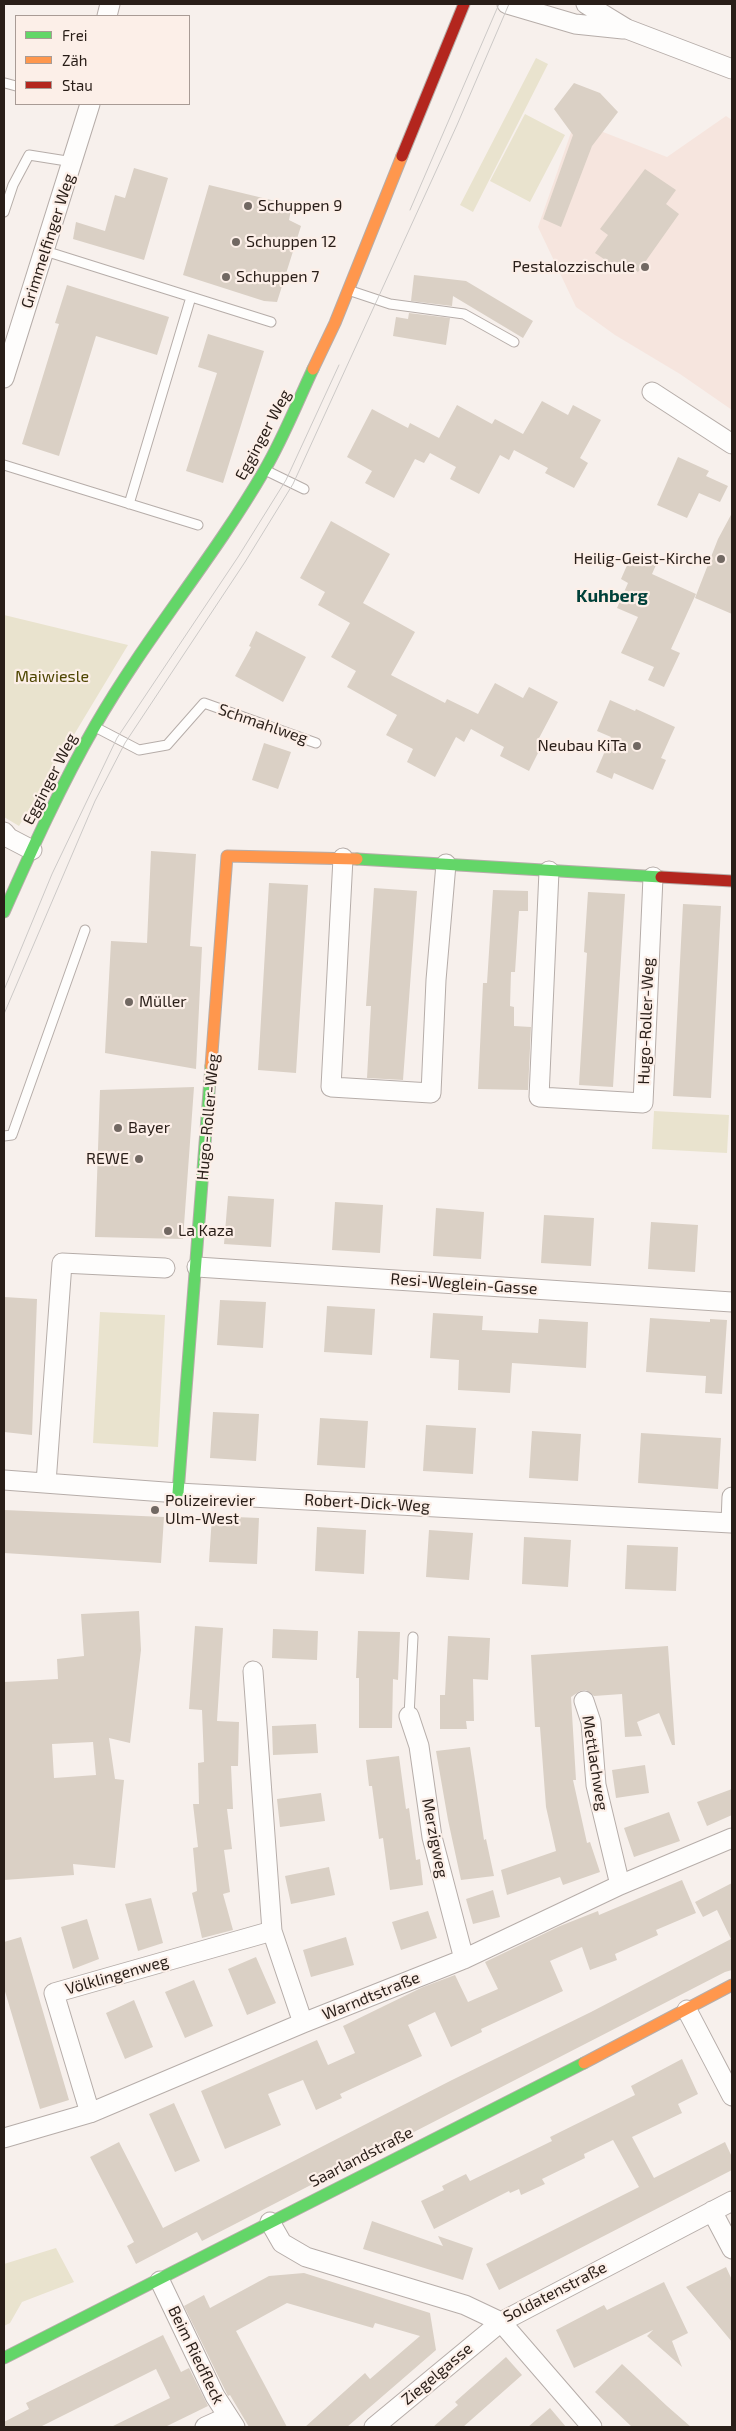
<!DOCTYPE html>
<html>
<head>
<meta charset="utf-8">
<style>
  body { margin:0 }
  #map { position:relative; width:736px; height:2431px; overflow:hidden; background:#f7f0ec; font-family:"Exo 2",sans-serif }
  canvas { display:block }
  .frame { position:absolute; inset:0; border:5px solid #291e18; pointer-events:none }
  .legend { position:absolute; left:15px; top:15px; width:175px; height:90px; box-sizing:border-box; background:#fcefe8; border:1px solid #a89b95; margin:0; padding:6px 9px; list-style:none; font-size:15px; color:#291e18 }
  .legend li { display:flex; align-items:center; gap:10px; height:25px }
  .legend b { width:25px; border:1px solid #a89b95 }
</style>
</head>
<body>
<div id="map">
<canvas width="736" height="2431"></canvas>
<div class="frame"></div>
<ul class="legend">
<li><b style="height:6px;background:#63d668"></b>Frei</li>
<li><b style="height:6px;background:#ff974d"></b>Zäh</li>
<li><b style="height:6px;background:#b3261e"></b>Stau</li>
</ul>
</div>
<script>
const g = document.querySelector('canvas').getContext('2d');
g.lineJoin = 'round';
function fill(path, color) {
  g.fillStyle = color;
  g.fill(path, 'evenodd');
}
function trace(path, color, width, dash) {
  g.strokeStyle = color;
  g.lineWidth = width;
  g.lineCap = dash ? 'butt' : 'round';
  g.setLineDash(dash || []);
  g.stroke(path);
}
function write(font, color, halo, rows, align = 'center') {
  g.font = font + ' "Exo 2",sans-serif';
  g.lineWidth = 4.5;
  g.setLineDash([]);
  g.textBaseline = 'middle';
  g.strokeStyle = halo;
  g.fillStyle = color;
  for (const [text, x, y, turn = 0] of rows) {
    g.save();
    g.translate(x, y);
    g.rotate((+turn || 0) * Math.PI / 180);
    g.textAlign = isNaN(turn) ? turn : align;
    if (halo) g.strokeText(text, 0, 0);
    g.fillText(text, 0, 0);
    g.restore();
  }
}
fill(new Path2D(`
  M726,116l6,4v290l-52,-36 -65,-39 -39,-28 -38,-80 37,-106 92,36z`), '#f6e5de');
fill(new Path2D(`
  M536,58l12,6 -75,148 -13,-7z
  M525,114l40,21 -35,67 -40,-21z
  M4,615l124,30 -109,181 -15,-9z
  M654,1111l75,4 -2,38 -75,-4z
  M100,1312l65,3 -7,132 -65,-4z
  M56,2248l18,34 -52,20 -12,21 -6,3v-62z`), '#e9e3ce');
fill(new Path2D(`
  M574,83l26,10 18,19 -26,34 -31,81 -18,-8 30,-84 -19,-26z
  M134,168l34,10 -24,82 -71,-21 3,-17 29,9 10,-36 10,3z
  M645,169l31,21 -10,14 13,10 -41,58 -14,-10 -5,7 -24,-16 13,-18 -8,-6z
  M209,185l83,20 -3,15 12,6 -24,76 -13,-1 -81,-26z
  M414,275l52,6 67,40 -10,17 -70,-42 -1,10 -41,-5z
  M67,285l102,32 -12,38 -61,-19 -37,120 -37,-12 37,-120 -4,-1z
  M409,313l41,5 -4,27 -53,-9 3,-19 12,2z
  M208,334l56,17 -41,132 -37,-12 31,-98 -19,-6z
  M542,401l26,14 5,-10 28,15 -21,38 8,5 -14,25 -29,-15 3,-5 -34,-18 -5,10 -9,-5 -21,39 -29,-15 6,-12 -26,-14 -6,10 -9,-4 -21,39 -29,-15 7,-12 -25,-14 25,-48 36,19 2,-5 29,15 18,-33 35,19 3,-5 28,15z
  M678,457l31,14 -3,5 22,10 -8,16 -21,-9 -12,25 -30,-13z
  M732,513v101l-37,-16 23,-59z
  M331,521l59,33 -27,49 52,29 -24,43 54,28 2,-4 31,15 17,-31 28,15 6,-11 29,15 -21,40 5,3 -13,26 -29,-15 4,-9 -33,-18 -7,13 -8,-5 -21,40 -28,-15 6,-13 -27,-14 11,-20 -50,-28 9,-16 -25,-14 19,-34 -32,-18 7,-13 -25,-14z
  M632,554l24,11 -4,9 44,20 -25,55 9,4 -16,34 -16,-7 6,-13 -33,-14 17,-36 -21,-9 11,-25 -7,-4z
  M256,631l50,26 -23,45 -48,-26 16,-29 -2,-1z
  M610,700l25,11 1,-2 39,18 -14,31 5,2 -13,30 -39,-17 -2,6 -16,-7 15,-35 -14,-6z
  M264,743l27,9 -13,37 -26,-9z
  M151,851l45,3 -6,92 12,1 -6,122 -91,-16 6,-112 36,2z
  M269,883l39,2 -12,188 -38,-3z
  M374,888l43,3 -14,189 -36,-2 4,-72h-5z
  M493,890l35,1v20h-9l-4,61h-4l-1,34 4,1v19l17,1 -3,63 -50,-1 5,-106h4z
  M588,892l37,2 -12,193 -34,-2 8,-132 -3,-1z
  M683,904l38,2 -10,192 -38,-2z
  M194,1087l-11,152 -88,-2 5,-147z
  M228,1196l46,3 -3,48 -47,-3z
  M335,1202l48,3 -3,48 -48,-3z
  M436,1208l48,4 -3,47 -48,-3z
  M544,1215l50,3 -3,48 -50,-3z
  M651,1222l47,3 -3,47 -47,-3z
  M4,1297l33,2 -5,136 -28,-3z
  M220,1300l46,2 -3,46 -46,-3z
  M327,1306l48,3 -3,46 -48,-3z
  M433,1313l50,3 -1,14 56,3 1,-14 49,3 -2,46 -74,-5 -2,30 -52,-3 1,-30 -29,-2z
  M650,1318l60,4v-3l17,1 -5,74 -17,-1 1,-17 -60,-4z
  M213,1412l46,2 -3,47 -46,-3z
  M320,1418l48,3 -3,47 -48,-3z
  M426,1425l50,3 -3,46 -50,-3z
  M532,1431l49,3 -3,47 -49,-3z
  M641,1433l80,5 -3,51 -80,-6z
  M4,1510l160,7 -3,46 -157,-10z
  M212,1516l47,2 -2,46 -48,-2z
  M317,1527l49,3 -2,44 -49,-3z
  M429,1530l44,3 -4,47 -43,-3z
  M524,1537l47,3 -3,47 -46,-3z
  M627,1545l51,2 -2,44 -51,-2z
  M139,1611l2,39 -11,93 -21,-5 6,41 9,1 -9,88 -42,-4 1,11 -70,5v-198l54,-3 -1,-20 27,-3 -3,-42zM93,1742l3,33 -42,3 -2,-34z
  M195,1626l28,2 -6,93 22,1 -1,44h-7l2,43h-6l5,40 -8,1 6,42 -7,2 10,36 -31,8 -10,-45 5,-2 -4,-43 5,-1 -5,-43h6l-1,-41 6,-1 -2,-52 -13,-1z
  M273,1629l45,2 -1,29 -45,-2z
  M358,1631l42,1 -2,48 -5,-1 -1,49h-33v-50h-3z
  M448,1636l42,2 -2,42 -15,-1 1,42h-8l1,8h-27v-34h5z
  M668,1646l7,99h-3l-13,-32 -22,9 5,14 -17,1 -3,-43 -28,2 -8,-6 -6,1 -9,6 5,83h-3l14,63 3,-1 10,30 -37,13 -3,-8 -53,18 -6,-25 55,-19 -10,-44 -6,-80h-5l-4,-72z
  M316,1724l2,29 -45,2 -1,-29z
  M470,1747l14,93 2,-1 8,37 -33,4 -13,-60 -12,-69z
  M399,1756l7,53 3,-1 7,52 4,-1 3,26 -33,5 -7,-52 -4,1 -7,-53h-3l-3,-26z
  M645,1765l4,28 -33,5 -4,-28z
  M732,1789v26l-25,11 -10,-24z
  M321,1793l4,28 -45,6 -3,-28z
  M669,1812l11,29 -46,16 -10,-29z
  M329,1867l6,28 -44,9 -6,-28z
  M682,1880l14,33 -40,17 2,5 -43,19 2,6 -27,10 -8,-23 -32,14 13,30 -82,38 1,3 -31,15 -16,-35 -27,13 14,31 -82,38 2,4 -26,12 -13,-30 -35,14 13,31 -56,24 -24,-58 116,-51 11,25 27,-12 -12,-27 80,-39 32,-12 13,27 30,-13 -13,-27 75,-36 38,-15 1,4z
  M732,1883v87l-7,2 -523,269 -5,-9 -61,32 -9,-18 7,-4 -44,-85 29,-15 44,86 289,-148 139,-68 140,-73 -14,-29 -14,7 -8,-15z
  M493,1890l7,27 -27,7 -7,-25z
  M151,1898l12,45 -25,8 -13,-47z
  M428,1911l9,27 -36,12 -9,-28z
  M87,1919l12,40 -26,10 -12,-42z
  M21,1937l48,163 -29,9 -36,-121v-46z
  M346,1937l8,28 -43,12 -8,-27z
  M256,1957l20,46 -29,12 -19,-46z
  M194,1980l19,46 -28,12 -20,-46z
  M134,2000l19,47 -28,12 -19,-46z
  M682,2059l16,35 -20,10 4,9 -50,24 22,41 71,-36 7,15v13l-233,120 -13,-26 153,-77 -26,-47 -29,14 1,4 -43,21 3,5 -24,11 -2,-6 -9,4 -1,-2 -75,38 -13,-28 23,-11 -2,-4 24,-12 4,7 82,-40 -2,-4 85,-42 -4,-9z
  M174,2103l26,58 -25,11 -26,-58z
  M372,2221l71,25 -5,-10 35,12 -10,32 -100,-31z
  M726,2267l6,13v62l-46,-55z
  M304,2273l126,40 6,37 -89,77h-42l60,-54 5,6 50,-43 -45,-13 -2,5 -86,-25 -51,28 51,96h-38l-19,-32 -2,1 -3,-6 -41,-84 20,-11 6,13 59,-32z
  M664,2282l24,51 -16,8 10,26 -35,-31 6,-6 -79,38 -18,-38 48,-25 3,5z
  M163,2335l18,37 8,-4 19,38 -43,21h-54l59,-29 -14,-29 -116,58h-36v-5l25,-13 -3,-6z
  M506,2357l16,18 -59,52h-30l25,-22 -3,-3z
  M622,2364l45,42 24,21h-59l-37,-35z
  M550,2408l16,19h-38z`), '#dad0c5');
const lane = new Path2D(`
  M5,83l11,3
  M4,212l9,-27 16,-30 44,7
  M45,251l226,71
  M351,291l39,13 74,10 50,28
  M4,465l194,60
  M267,471l37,18
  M129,504l62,-207
  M97,728l42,22 28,-5 37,-42 112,40
  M4,1136l8,-1 73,-205
  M409,1716l4,-79`);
const street = new Path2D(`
  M507,4l68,20 48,5
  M586,4l41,25 105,40
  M107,16l3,-12
  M4,378l86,-274
  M652,392l80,52
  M4,832l5,6 23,12
  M343,858l-12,229 100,6 5,-113 10,-116
  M549,871l-10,226 104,6 10,-226
  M197,1267l535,35
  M4,1480l174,13 553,30 1,-26
  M46,1483l16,-220 103,5
  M253,1671l19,260 31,92
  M584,1701l7,21 5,63 24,100
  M409,1716l10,30 13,91 32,122
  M687,2010l45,86
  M90,2113l-36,-120 218,-62
  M4,2138l86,-25 213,-90 161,-64 156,-74 112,-47
  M712,2211l20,38
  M270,2222l12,21 24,14 159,48 36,17 231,-121
  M160,2281l55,115 20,31
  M205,2427l22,-10
  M374,2427l127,-105 91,105`);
const fast = new Path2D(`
  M357,859l304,18
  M4,912c28,-63 57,-127 91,-186 51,-89 118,-167 169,-255 19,-32 33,-68 49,-102
  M178,1493l33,-427
  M4,2358l580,-295`);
const slow = new Path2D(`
  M313,369l22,-46 67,-167
  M211,1066l16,-210 130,3
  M584,2063l148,-78`);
const jam = new Path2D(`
  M402,156l62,-152
  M661,877l71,4`);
trace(lane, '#b6ada9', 11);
trace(street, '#b6ada9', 21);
trace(fast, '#b6ada9', 13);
trace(slow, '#b6ada9', 13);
trace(jam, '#b6ada9', 13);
trace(lane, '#fefdfc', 9);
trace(street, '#fefdfc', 19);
trace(fast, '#63d668', 11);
trace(slow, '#ff974d', 11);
trace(jam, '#b3261e', 11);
trace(new Path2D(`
  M410,210l89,-206
  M4,990l48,-116 65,-136 121,-181 48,-77 53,-115
  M4,1014l91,-213 30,-58 120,-181 48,-78 164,-359 52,-121`), '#ccc9c7', 1);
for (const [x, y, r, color] of [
  [248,206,5,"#716862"],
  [236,242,5,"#716862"],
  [645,267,5,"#716862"],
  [226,277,5,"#716862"],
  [721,559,5,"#716862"],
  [637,746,5,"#716862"],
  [129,1002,5,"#716862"],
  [118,1128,5,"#716862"],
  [139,1159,5,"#716862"],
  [168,1231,5,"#716862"],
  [155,1510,5,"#716862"]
]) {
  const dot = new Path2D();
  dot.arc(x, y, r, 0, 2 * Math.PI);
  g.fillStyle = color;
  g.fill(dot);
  trace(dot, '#fcefe8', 2);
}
write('16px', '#291e18', '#fcefe8', [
  ["Schuppen 9",258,206],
  ["Schuppen 12",246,242],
  ["Pestalozzischule",635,267,"right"],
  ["Schuppen 7",236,277],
  ["Heilig-Geist-Kirche",711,559,"right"],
  ["Neubau KiTa",627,746,"right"],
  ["Müller",139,1002],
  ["Bayer",128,1128],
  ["REWE",129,1159,"right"],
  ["La Kaza",178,1231],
  ["Polizeirevier",165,1501],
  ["Ulm-West",165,1519]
], 'left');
write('16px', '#291e18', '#fcefe8', [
  ["Grimmelfinger Weg",48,241,-72],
  ["Egginger Weg",263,435,-62],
  ["Schmahlweg",263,724,19],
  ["Egginger Weg",50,779,-63],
  ["Hugo-Roller-Weg",646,1021,-88],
  ["Hugo-Roller-Weg",208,1117,-85],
  ["Resi-Weglein-Gasse",464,1284,4],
  ["Robert-Dick-Weg",367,1503,3],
  ["Mettlachweg",595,1763,81],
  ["Merzigweg",435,1838,79],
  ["Völklingenweg",117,1975,-16],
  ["Warndtstraße",371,1996,-22],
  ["Saarlandstraße",361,2157,-27],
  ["Soldatenstraße",555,2292,-27],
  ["Beim Riedfleck",196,2355,64],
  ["Ziegelgasse",437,2374,-40]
]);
write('16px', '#4d4500', '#fcefe8', [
  ["Maiwiesle",52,677]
]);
write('bold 18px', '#00413a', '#fcefe8', [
  ["Kuhberg",612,596]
]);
</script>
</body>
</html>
